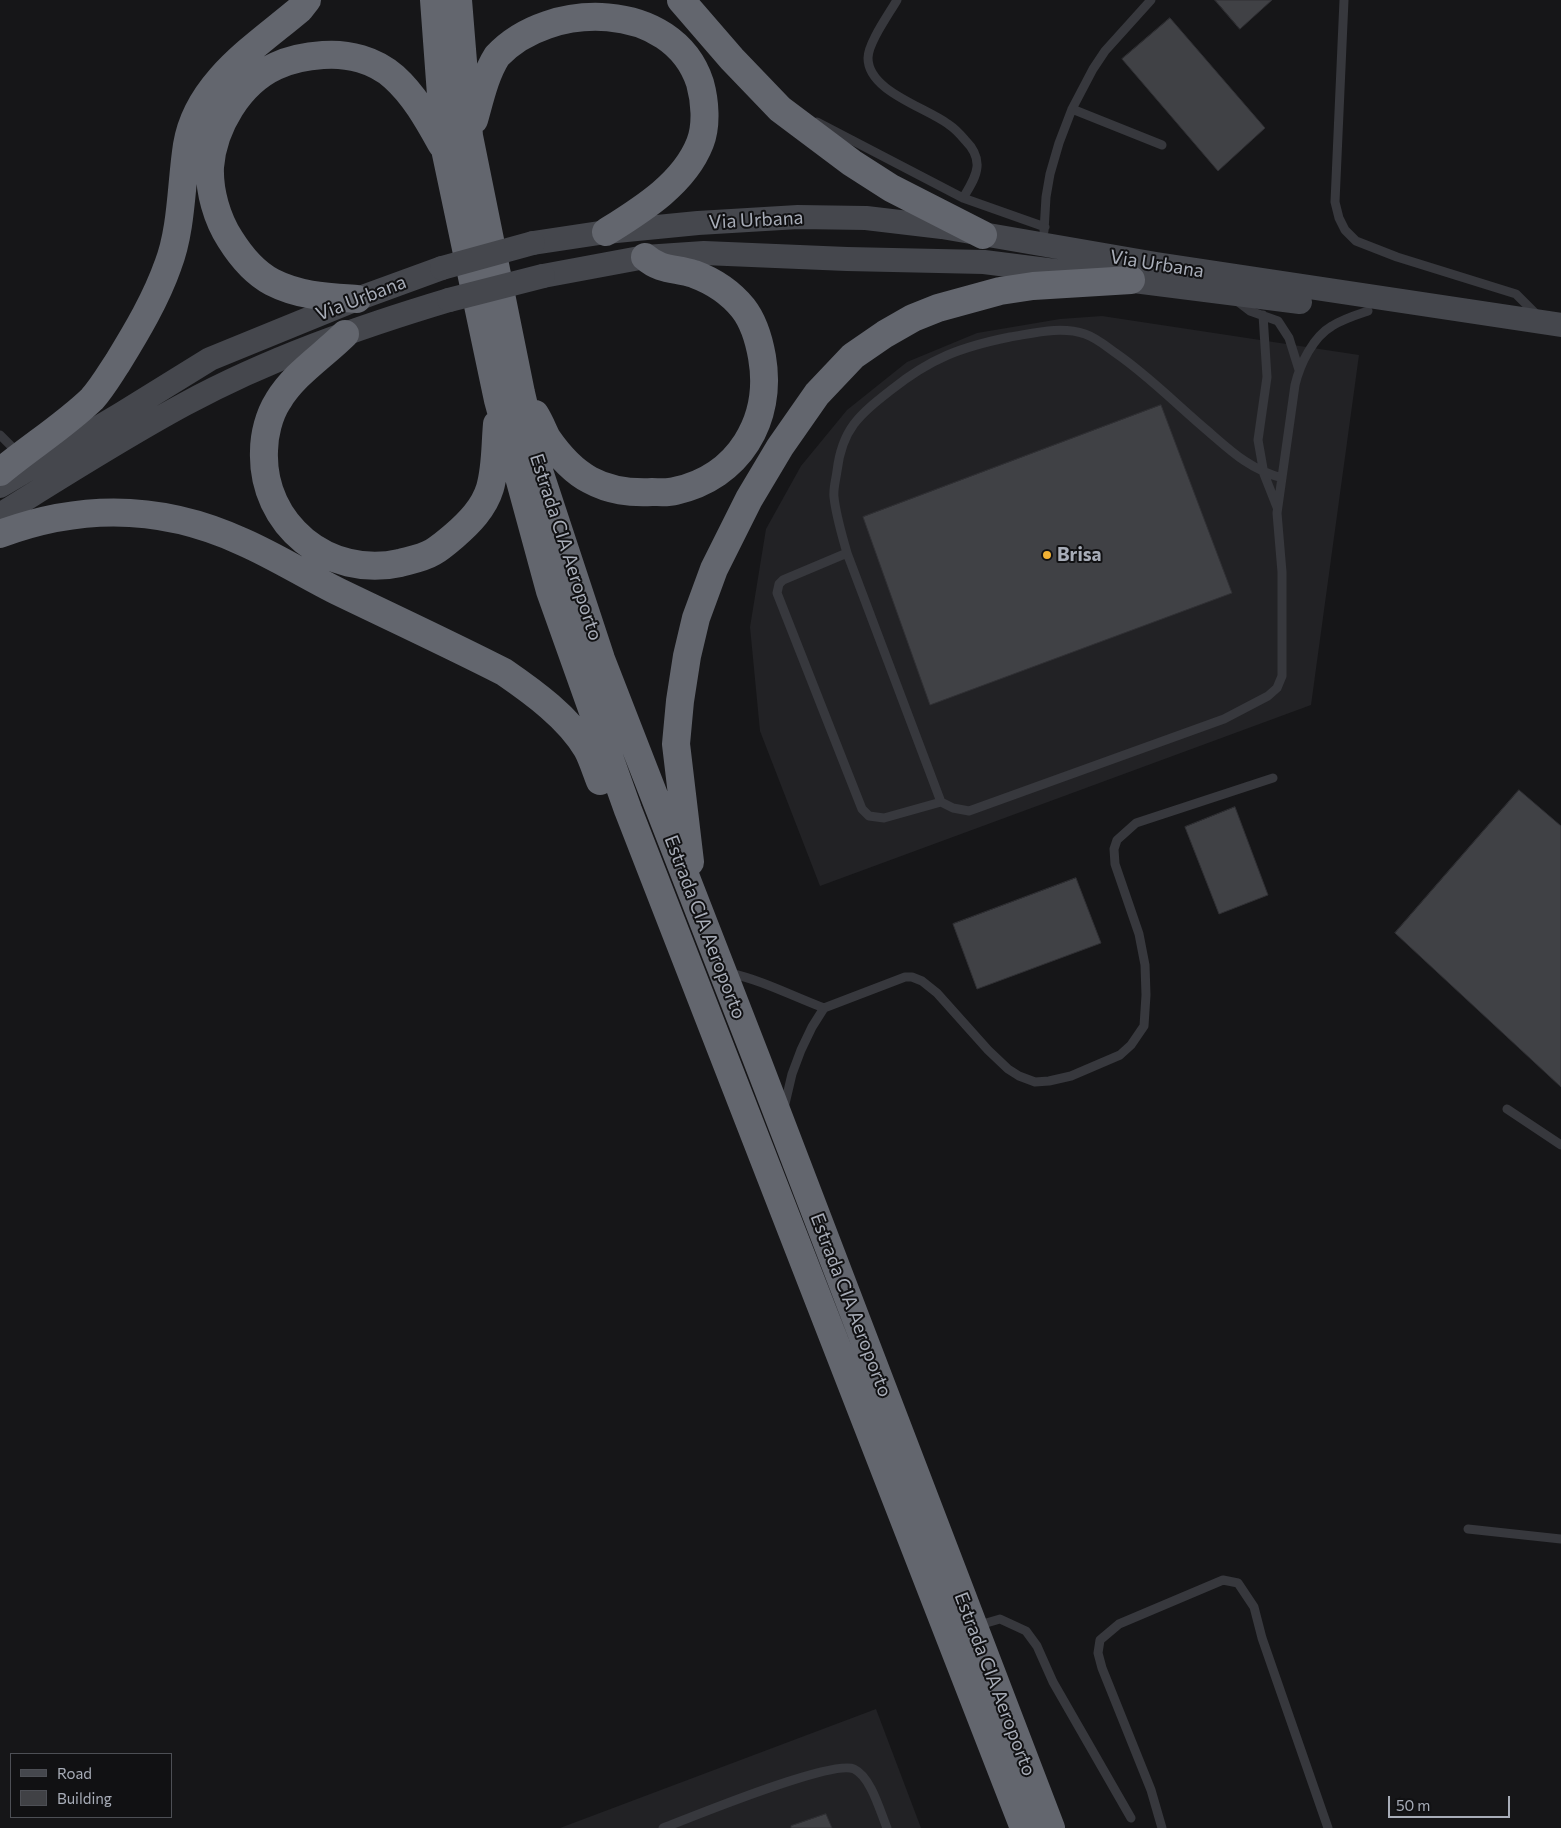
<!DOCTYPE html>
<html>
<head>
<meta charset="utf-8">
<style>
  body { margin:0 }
  #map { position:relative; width:1561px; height:1828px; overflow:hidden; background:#161618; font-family:Commissioner,sans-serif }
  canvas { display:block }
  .legend { position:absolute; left:10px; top:1753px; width:162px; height:65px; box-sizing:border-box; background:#111113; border:1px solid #4d4f55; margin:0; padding:6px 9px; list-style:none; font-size:15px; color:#a8adb8 }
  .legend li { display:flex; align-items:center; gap:10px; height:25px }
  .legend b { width:25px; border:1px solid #4d4f55 }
  .scale { position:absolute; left:1388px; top:1796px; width:122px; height:22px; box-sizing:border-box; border:2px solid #a8adb8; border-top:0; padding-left:6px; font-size:15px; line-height:18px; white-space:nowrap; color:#a8adb8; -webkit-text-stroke:4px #111113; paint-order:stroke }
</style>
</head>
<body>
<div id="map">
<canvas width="1561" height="1828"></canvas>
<ul class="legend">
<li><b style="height:6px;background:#45474d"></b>Road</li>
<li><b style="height:14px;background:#404145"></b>Building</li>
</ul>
<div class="scale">50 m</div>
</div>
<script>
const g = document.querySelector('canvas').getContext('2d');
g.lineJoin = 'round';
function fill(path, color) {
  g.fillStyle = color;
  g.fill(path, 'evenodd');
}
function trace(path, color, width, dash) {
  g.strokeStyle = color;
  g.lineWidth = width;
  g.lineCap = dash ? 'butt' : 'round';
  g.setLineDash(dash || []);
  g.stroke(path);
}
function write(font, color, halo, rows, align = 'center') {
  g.font = font + ' Commissioner,sans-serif';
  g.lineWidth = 4;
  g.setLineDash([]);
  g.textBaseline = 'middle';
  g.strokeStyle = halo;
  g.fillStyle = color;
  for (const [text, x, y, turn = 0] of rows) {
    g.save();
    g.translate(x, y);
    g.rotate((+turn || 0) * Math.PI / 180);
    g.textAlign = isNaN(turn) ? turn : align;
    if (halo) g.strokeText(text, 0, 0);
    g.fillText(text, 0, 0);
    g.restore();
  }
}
fill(new Path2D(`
  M1102,316l257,39 -48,350 -491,181 -60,-155 -10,-104 16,-98 35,-63 46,-56 60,-48 70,-29 83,-14z
  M876,1709l45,119h-361z`), '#222225');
const building = new Path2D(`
  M1215,0h57l-32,29z
  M1170,18l95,110 -47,43 -96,-112z
  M1161,405l71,188 -302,112 -67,-188z
  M1519,790l42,36v261l-166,-154z
  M1235,807l33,88 -49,19 -34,-87z
  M1076,878l25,65 -124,46 -24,-65z
  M826,1814l6,14h-41v-2z`);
fill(building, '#404145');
trace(building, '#303034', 1);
trace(new Path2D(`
  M897,0c-8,14 -29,43 -29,58 0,33 57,49 80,66 6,4 12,10 17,16 7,7 13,16 12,27 -1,11 -8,21 -14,31l82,29
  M1344,0l-9,202 4,16 6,12 11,11 41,16 119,37 23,23
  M1072,109l90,36
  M817,122l146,76
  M1044,231l2,-34 4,-23 9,-31 13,-34 21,-40 12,-18 46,-51
  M1237,301l13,10 28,10 11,17 10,32
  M1263,315l4,62 -9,63 6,34 13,33
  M0,435l18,18
  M1282,478c-31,-8 -50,-26 -73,-46 -31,-26 -59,-55 -92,-78 -10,-7 -20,-16 -32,-20 -24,-8 -50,-1 -75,3 -49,10 -79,21 -119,53 -32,25 -49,39 -54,81 -1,8 -4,18 -3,26 2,19 8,38 13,56l-64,27 -4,4 -2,9 85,216 7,7 15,2 57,-16 12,6 16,3 255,-92 44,-23 9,-8 5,-12v-104l-5,-59 18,-128c5,-21 18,-48 37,-59 11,-7 24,-11 36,-15
  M847,553l94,249
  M729,973c33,7 63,23 95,35
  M784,1108l8,-34 9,-24 11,-23 12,-19 81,-31h7l10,4 15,12 51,57 20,19 11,7 16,6 14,-1 22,-5 49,-21 11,-10 13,-19 2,-31 -1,-30 -6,-31 -24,-70 -1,-15 3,-9 19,-17 137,-45
  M1507,1109l54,36
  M1468,1529l93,10
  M976,1626l24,-7 26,12 11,15 16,36 78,136
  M663,1828c29,-11 169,-69 191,-59 17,8 26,42 33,59
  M1162,1828l-11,-38 -49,-122 -4,-15 2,-13 19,-16 104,-44 15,3 16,24 8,31 66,190`), '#37383d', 9);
trace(new Path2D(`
  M533,243l73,-11 92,-9 100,-6 68,1 76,9 214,37 405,61
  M543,276l102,-19 59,-4 143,6 137,3 316,40
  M0,486l121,-72 89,-55 147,-60 85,-31
  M0,515c61,-38 122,-77 185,-111 83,-45 174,-77 264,-104`), '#45474d', 24);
trace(new Path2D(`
  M434,0l11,149 53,251 52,191 78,219 396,1018
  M458,0l11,136 52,257 19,81 61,185 156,401 294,768
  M681,0l51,59 48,50 72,54 39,25 92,47
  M474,120c6,-21 11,-45 23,-64 52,-56 176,-56 203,27 5,18 7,42 0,60 -16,41 -59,67 -94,89
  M357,299c-29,-2 -58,-3 -85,-17 -17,-9 -32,-27 -42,-43 -13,-20 -21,-48 -20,-72 3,-40 29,-84 66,-101 15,-7 31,-10 47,-11 25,-2 52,5 71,22 21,19 34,43 48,68
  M345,334c-22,22 -51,40 -67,67 -9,14 -14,34 -14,50 -3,74 65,128 136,112 11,-3 23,-5 33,-11 7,-4 14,-10 21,-16 15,-13 30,-28 36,-48 6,-21 5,-42 7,-64
  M535,414c5,8 8,16 12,24 11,16 26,33 43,42 20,11 40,13 62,12 7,0 16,1 23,-1 64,-14 98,-71 87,-134 -3,-17 -8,-35 -19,-49 -13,-16 -30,-27 -49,-34 -19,-6 -33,-3 -49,-17
  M0,472c30,-25 64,-46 92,-73 10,-11 18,-25 26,-37 19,-31 38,-63 50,-97 14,-36 13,-82 19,-120 10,-62 68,-98 113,-136l7,-9
  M0,534c83,-31 163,-29 243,8 32,14 62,33 94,49 56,27 112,53 167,81 29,20 65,46 83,77 5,9 9,22 13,32
  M690,862l-14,-118 4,-43 7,-45 9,-38 18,-49 35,-70 31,-52 37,-53 36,-38 32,-22 28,-16 25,-10 62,-17 33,-5 98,-6`), '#63666e', 28);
trace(new Path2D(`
  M442,268l91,-25
  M449,300l94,-24`), '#45474d', 24);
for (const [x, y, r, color] of [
  [1047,555,5,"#f2b134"]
]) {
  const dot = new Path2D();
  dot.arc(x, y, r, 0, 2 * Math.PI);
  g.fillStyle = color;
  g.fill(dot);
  trace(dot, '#111113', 2);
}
write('19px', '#a8adb8', '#111113', [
  ["Via Urbana",756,220,-3],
  ["Via Urbana",1157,264,9],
  ["Via Urbana",361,298,-21],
  ["Estrada CIA Aeroporto",566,547,72],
  ["Estrada CIA Aeroporto",705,927,69],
  ["Estrada CIA Aeroporto",851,1305,69],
  ["Estrada CIA Aeroporto",995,1684,69]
]);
write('bold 19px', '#a8adb8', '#111113', [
  ["Brisa",1057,555]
], 'left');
</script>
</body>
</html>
